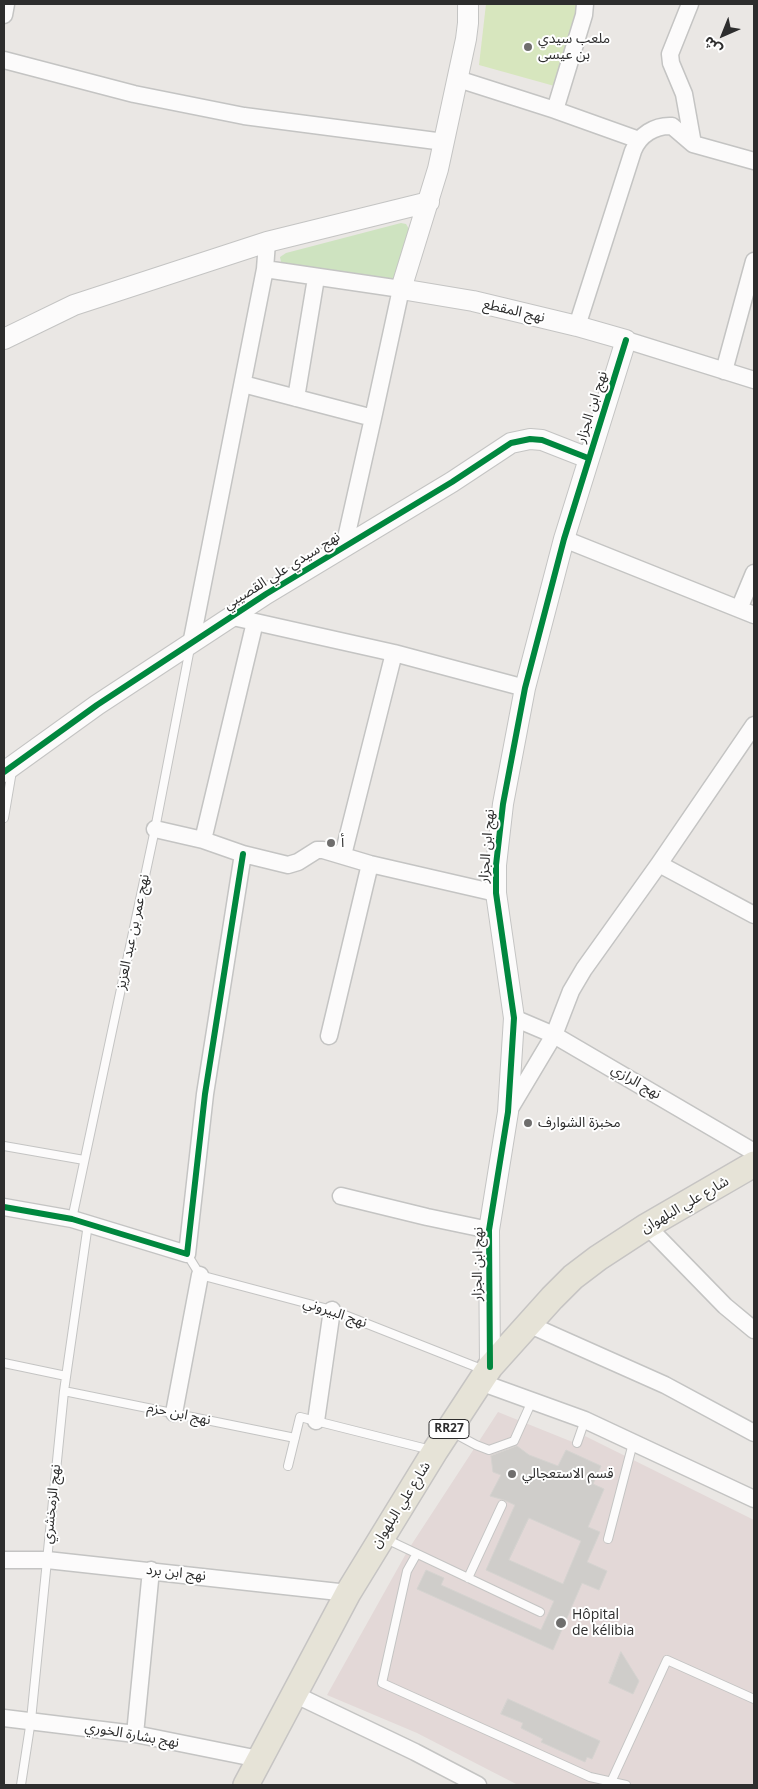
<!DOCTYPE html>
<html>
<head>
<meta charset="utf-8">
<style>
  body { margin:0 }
  #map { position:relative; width:758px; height:1789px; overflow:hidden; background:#eae7e4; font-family:"Open Sans","Noto Sans Arabic",sans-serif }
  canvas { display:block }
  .frame { position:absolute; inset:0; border:5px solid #2d2d2d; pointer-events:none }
  .north { position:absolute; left:698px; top:10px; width:50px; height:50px; -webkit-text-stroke:4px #fff; paint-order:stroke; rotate:224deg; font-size:14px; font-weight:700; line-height:20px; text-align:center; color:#2d2d2d }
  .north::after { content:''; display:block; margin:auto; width:18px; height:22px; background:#2d2d2d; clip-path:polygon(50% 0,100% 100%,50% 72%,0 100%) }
</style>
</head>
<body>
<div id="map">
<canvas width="758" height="1789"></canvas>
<div class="frame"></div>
<div class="north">ش</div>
</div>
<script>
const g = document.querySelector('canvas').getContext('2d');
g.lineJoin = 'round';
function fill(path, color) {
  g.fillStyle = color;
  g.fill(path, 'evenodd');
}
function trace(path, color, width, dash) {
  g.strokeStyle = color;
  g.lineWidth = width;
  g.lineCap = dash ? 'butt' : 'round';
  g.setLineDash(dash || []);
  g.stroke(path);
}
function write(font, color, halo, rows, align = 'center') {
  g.font = font + ' "Open Sans","Noto Sans Arabic",sans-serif';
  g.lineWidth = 4;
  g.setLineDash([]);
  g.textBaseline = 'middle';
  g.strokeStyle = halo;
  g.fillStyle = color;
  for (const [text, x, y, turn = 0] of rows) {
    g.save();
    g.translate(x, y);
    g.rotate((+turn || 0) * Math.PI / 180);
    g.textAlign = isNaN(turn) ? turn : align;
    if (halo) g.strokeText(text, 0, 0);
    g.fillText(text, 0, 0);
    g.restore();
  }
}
fill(new Path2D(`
  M498,1412l82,33 5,-9 169,84v265h-236l-101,-52 -90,-38 81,-145z`), '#e3d8d7');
fill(new Path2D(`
  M401,223l5,1 3,5 -14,56 -109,-15 -5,-8 -1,-5 6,-4z`), '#cee3c0');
fill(new Path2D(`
  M486,4h91l5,25 -24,58 -79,-22z`), '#d7e6be');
const building = new Path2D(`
  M517,1446l12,9 29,11 8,-16 35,16 -8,18 11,5 -16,38 12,5 -13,30 20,9 -8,19 -17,-7 -29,67 -136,-61 9,-19 18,8 -3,7 100,45 13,-29 -68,-31 29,-65 -11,-5 -14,-4 11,-21 -8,-3 -2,-16zM529,1518l52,23 -18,43 -54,-24z
  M621,1652l18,29 -6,13 -24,-11z
  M508,1699l92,42 -8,18 -5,-2 -2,5 -44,-20 2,-3 -22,-11 2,-5 -22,-9z`);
fill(building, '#cfcdca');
trace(building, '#d5d3d0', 1);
const service = new Path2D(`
  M4,818l8,-47
  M4,1146l80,14
  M72,1219l83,-390 35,-181
  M187,1254l13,21 132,35 152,60
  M4,1363l62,13
  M64,1391l231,47
  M450,1431l26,14 13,5 25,-9 18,-40
  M577,1443l8,-23
  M288,1466l12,-49 131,33
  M386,1539l154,73
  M608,1539l25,-96
  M416,1555l-9,16 -25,112 208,94 36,8
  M468,1578l34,-73
  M611,1782l56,-122 87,39
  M21,1785l10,-65 33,-329 24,-167`);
const minor = new Path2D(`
  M690,4l-20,50 1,9 13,31 9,50
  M4,15l2,-11
  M4,60l130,34 110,22 200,26
  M458,79l97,31 29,-95 1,-11
  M555,110l84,30
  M265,269l136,20 -28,129 -29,129
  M577,326l56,-175c6,-16 22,-26 39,-25l21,18 61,17
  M626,340l128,40
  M724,371l30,-110
  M243,384l130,34
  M296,398l20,-120
  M564,539l190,76
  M739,609l15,-36
  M233,617l161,36 131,35
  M191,644l74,-375 2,-27
  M155,829l48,11 40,14 45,11 10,-3 19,-12h6l47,14 126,29
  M203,840l52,-218
  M343,855l51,-202
  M659,864l95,51
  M514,1018l40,17 200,117
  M329,1036l41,-172
  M508,1112l46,-77 17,-44 13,-22 75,-105 95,-139
  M341,1196l86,21 62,13
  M4,1207l68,12 115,35 18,-160 38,-240
  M647,1226l78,80 29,24
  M528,1324l137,61 89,48
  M480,1382l105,38 169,79
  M174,1413l26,-138
  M316,1421l16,-111
  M4,1560h43l301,33
  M294,1694l121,58 63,33
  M4,1718l131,16 124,25
  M135,1734l16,-164`);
const tertiary = new Path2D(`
  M468,4v19l-2,16 -28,130 -37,120 72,12 104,25 49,14 -62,199 -39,149 -22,116 -7,61v28l18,125 -6,94 -19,118 1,137
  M4,339l70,-34 193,-63 162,-40
  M4,772l93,-67 169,-111 186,-112 59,-39 19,-4 12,1 46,18`);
const primary = new Path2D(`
  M246,1785l102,-192 87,-142 55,-84 62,-69 21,-21 25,-19 49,-32 107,-62`);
trace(service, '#c4c4c3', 10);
trace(minor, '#c4c4c3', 19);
trace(tertiary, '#c4c4c3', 22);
trace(primary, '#c6c4c3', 28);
trace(service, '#fcfbfb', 8);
trace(minor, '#fcfbfb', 16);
trace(tertiary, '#fcfbfb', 20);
trace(primary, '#e6e3d7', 25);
trace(new Path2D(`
  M4,772l93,-67 169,-111 186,-112 59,-39 19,-4 12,1 46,18
  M4,1207l68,12 115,35 18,-160 38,-240
  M490,1367l-1,-137 19,-118 6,-94 -18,-125v-28l7,-61 22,-116 39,-149 62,-199`), '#00873e', 6);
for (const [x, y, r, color] of [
  [528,47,5,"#6f6e6d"],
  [331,843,5,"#6f6e6d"],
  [528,1123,5,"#6f6e6d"],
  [512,1474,5,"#6f6e6d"],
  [561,1623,6,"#6f6e6d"]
]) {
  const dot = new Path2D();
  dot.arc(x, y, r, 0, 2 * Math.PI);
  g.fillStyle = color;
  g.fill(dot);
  trace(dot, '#fff', 2);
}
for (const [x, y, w] of [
  [449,1429,40]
]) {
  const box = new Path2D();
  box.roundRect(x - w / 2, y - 9.5, w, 19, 4);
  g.fillStyle = '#fff';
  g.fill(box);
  trace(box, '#2d2d2d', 1);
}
write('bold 12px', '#2d2d2d', null, [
  ["RR27",449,1429]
]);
write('14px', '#2d2d2d', '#fff', [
  ["ملعب سيدي",538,39],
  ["بن عيسى",538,55],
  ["أ",341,843],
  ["مخبزة الشوارف",538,1123],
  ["قسم الاستعجالي",522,1474],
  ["Hôpital",572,1615],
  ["de kélibia",572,1631]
], 'left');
write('14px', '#2d2d2d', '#fff', [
  ["نهج المقطع",514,311,13],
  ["نهج ابن الجزار",592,407,-72],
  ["نهج سيدي علي القصيبي",282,571,-32],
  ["نهج ابن الجزار",487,846,-85],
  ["نهج عمر بن عبد العزيز",133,932,-78],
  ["نهج الرازي",636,1082,30],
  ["شارع علي البلهوان",685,1205,-30],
  ["نهج ابن الجزار",478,1264,-89],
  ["نهج البيروني",335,1313,19],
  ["نهج ابن حزم",179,1414,12],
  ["نهج الزمخشري",52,1504,-84],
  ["شارع علي البلهوان",401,1505,-58],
  ["نهج ابن برد",176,1573,6],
  ["نهج بشارة الخوري",132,1735,10]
]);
</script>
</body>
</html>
